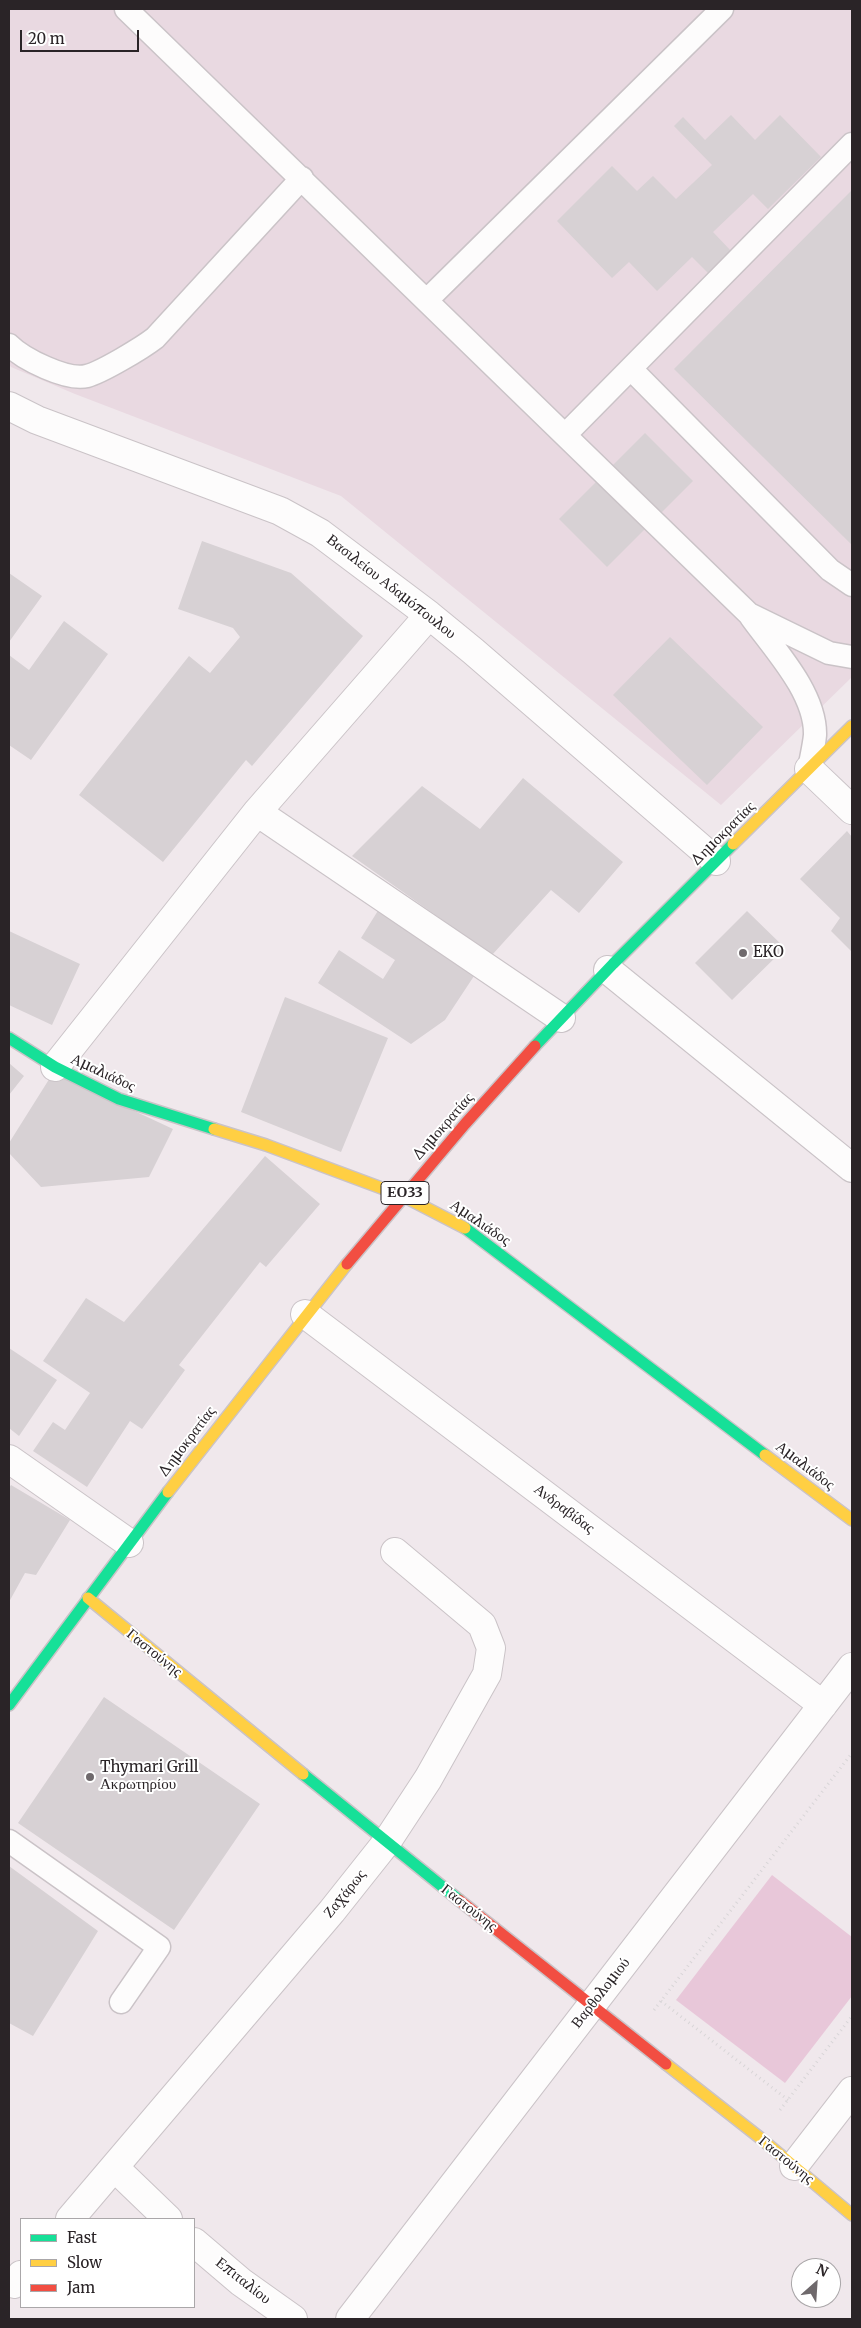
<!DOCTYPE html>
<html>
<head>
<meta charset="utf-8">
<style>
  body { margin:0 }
  #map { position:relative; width:861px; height:2328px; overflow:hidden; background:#f0e8ec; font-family:Merriweather,serif }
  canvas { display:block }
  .frame { position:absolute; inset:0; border:10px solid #2a2427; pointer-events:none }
  .legend { position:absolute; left:20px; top:2218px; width:175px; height:90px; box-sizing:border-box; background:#fff; border:1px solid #aaa7a9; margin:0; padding:6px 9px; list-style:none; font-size:15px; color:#2a2427 }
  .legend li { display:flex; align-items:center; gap:10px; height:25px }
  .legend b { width:25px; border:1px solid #aaa7a9 }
  .north { position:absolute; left:791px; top:2258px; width:50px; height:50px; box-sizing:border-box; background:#fff; border:1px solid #aaa7a9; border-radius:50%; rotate:26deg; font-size:14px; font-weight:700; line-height:20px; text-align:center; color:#2a2427 }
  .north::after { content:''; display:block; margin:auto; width:18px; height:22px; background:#6f696c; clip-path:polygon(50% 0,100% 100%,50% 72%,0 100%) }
  .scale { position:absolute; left:20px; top:30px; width:119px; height:22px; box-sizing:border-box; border:2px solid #2a2427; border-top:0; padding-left:6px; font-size:15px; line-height:18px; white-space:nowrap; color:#2a2427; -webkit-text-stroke:4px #fff; paint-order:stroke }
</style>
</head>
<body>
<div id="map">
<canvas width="861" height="2328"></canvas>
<div class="frame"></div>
<ul class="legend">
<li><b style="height:6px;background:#16e098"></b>Fast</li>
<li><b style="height:6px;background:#ffcf43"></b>Slow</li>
<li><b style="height:6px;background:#f24e42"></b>Jam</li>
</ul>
<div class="north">N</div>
<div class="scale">20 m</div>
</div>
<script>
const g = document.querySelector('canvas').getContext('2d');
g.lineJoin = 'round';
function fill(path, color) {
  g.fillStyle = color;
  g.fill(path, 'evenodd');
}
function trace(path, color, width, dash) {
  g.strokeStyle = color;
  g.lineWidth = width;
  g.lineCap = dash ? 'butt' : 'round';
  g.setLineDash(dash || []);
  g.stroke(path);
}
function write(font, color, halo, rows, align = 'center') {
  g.font = font + ' Merriweather,serif';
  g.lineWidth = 4;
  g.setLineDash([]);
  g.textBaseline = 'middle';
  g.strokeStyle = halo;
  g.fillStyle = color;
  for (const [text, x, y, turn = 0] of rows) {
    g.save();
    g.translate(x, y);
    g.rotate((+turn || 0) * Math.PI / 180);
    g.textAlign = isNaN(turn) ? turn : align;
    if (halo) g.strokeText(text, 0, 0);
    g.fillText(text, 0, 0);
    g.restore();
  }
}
fill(new Path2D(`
  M9,9h843v668l-131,128 -380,-309 -266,-102 -64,-27 -2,-3z`), '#e9d9e1');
fill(new Path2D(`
  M772,1875l80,62v59l-67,87 -109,-83z`), '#e8c7d9');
fill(new Path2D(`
  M731,115l24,25 25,-25 41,42 -53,52 -15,-15 -40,38 18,19 -23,22 -16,-16 -35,34 -28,-29 -17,16 -55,-57 55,-55 25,25 16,-15 23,23 36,-34 -38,-39 9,-9 22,23z
  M852,190v355l-178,-176z
  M645,433l48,48 -86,86 -48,-48z
  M202,541l89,32 72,63 -111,130 -6,-6 -83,102 -84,-67 110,-139 21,17 30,-36 -7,-9 -55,-19z
  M9,573l33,23 -33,46z
  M64,621l44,33 -77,106 -22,-15v-90l20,15z
  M670,637l93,90 -56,58 -94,-90z
  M523,778l100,84 -44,51 -28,-23 -59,65 -140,-99 70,-70 58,43z
  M847,831l5,6v115l-21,-21 9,-13 -40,-39z
  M379,909l97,64 -31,47 -34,24 -93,-61 21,-33 44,29 12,-19 -34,-22z
  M747,911l38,37 -53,52 -37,-37z
  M9,931l71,33 -28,61 -43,-20z
  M285,997l103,41 -47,114 -100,-40z
  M9,1063l15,13 -15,19z
  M53,1073l120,56 -24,48 -108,10 -32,-34v-10z
  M265,1156l55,48 -54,63 -6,-5 -81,103 6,5 -43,59 -12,-8 -43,66 -54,-36 20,-29 12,8 25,-37 -47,-32 43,-63 38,24z
  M9,1348l48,32 -38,56 -10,-8z
  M11,1485l59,35 -34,55 -11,-2 -16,29v-114z
  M104,1697l156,107 -86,126 -156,-107z
  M9,1866l89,65 -65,105 -24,-13z`), '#d7d1d4');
const lane = new Path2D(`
  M126,9l623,605 80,39 23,4
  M427,300l295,-291
  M9,345c14,14 58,36 78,31 15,-4 55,-28 68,-38l147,-160
  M631,369l199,201 22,15
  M565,435l287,-291
  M751,617c23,32 65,76 64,118 -1,11 -4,23 -6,34
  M9,1841l150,106 -38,55`);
const street = new Path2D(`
  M9,406l28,14 243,91 40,22 109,82 44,36 243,210
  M809,769l43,41
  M257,812l304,206
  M608,970l244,198
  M55,1067l202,-255 172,-197
  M305,1314l518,391
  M9,1459l120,84
  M794,2166l58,-75
  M115,2168l53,51
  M70,2219l262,-308 54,-68 42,-64 59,-105 4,-26 -9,-23 -87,-73
  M194,2242l47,40 52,37
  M14,2284l7,-9
  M350,2319l502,-652`);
const fast = new Path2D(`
  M9,1038l46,29 64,32 95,30
  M535,1046l78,-82 120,-120
  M465,1228l300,227
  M9,1705l159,-213
  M303,1774l156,126`);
const slow = new Path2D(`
  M733,844l119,-118
  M214,1129l52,16 137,51 62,32
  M765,1455l87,65
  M168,1492l179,-228
  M88,1598l215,176
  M666,2064l93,73 93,78`);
const jam = new Path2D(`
  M347,1264l118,-140 70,-78
  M459,1900l207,164`);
trace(lane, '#cac3c7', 25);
trace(street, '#cac3c7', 30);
trace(fast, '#cac3c7', 14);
trace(slow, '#cac3c7', 14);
trace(jam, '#cac3c7', 14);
trace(new Path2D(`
  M661,2001l127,99
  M654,2010l198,-257
  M780,2110l72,-94`), '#d8d5d7', 3, [1, 4]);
trace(lane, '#fdfcfc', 22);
trace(street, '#fdfcfc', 28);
trace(fast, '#16e098', 11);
trace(slow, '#ffcf43', 11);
trace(jam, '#f24e42', 11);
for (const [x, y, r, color] of [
  [743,953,5,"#6f696c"],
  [90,1777,5,"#6f696c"]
]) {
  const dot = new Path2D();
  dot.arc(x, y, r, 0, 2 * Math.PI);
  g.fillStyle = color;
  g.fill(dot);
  trace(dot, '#fff', 2);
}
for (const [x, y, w] of [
  [405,1193,48]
]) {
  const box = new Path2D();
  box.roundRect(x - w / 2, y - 11.5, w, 23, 4);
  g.fillStyle = '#fff';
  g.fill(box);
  trace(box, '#2a2427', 1);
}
write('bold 14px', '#2a2427', null, [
  ["ΕΟ33",405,1193]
]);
write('15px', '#2a2427', '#fff', [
  ["Βασιλείου Αδαμόπουλου",391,587,38],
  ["Δημοκρατίας",723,834,-45],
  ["Αμαλιάδος",103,1073,25],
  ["Δημοκρατίας",443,1127,-49],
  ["Αμαλιάδος",480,1223,34],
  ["Δημοκρατίας",187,1442,-53],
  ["Αμαλιάδος",805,1466,37],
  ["Ανδραβίδας",564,1509,37],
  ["Γαστούνης",154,1653,39],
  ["Ζαχάρως",345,1894,-51],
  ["Γαστούνης",469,1908,38],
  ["Βαρθολομιού",601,1993,-52],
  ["Γαστούνης",786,2160,39],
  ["Επιταλίου",243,2281,38]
]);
write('15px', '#2a2427', '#fff', [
  ["EKO",753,953],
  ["Thymari Grill",100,1768],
  ["Ακρωτηρίου",100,1785]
], 'left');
</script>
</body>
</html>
